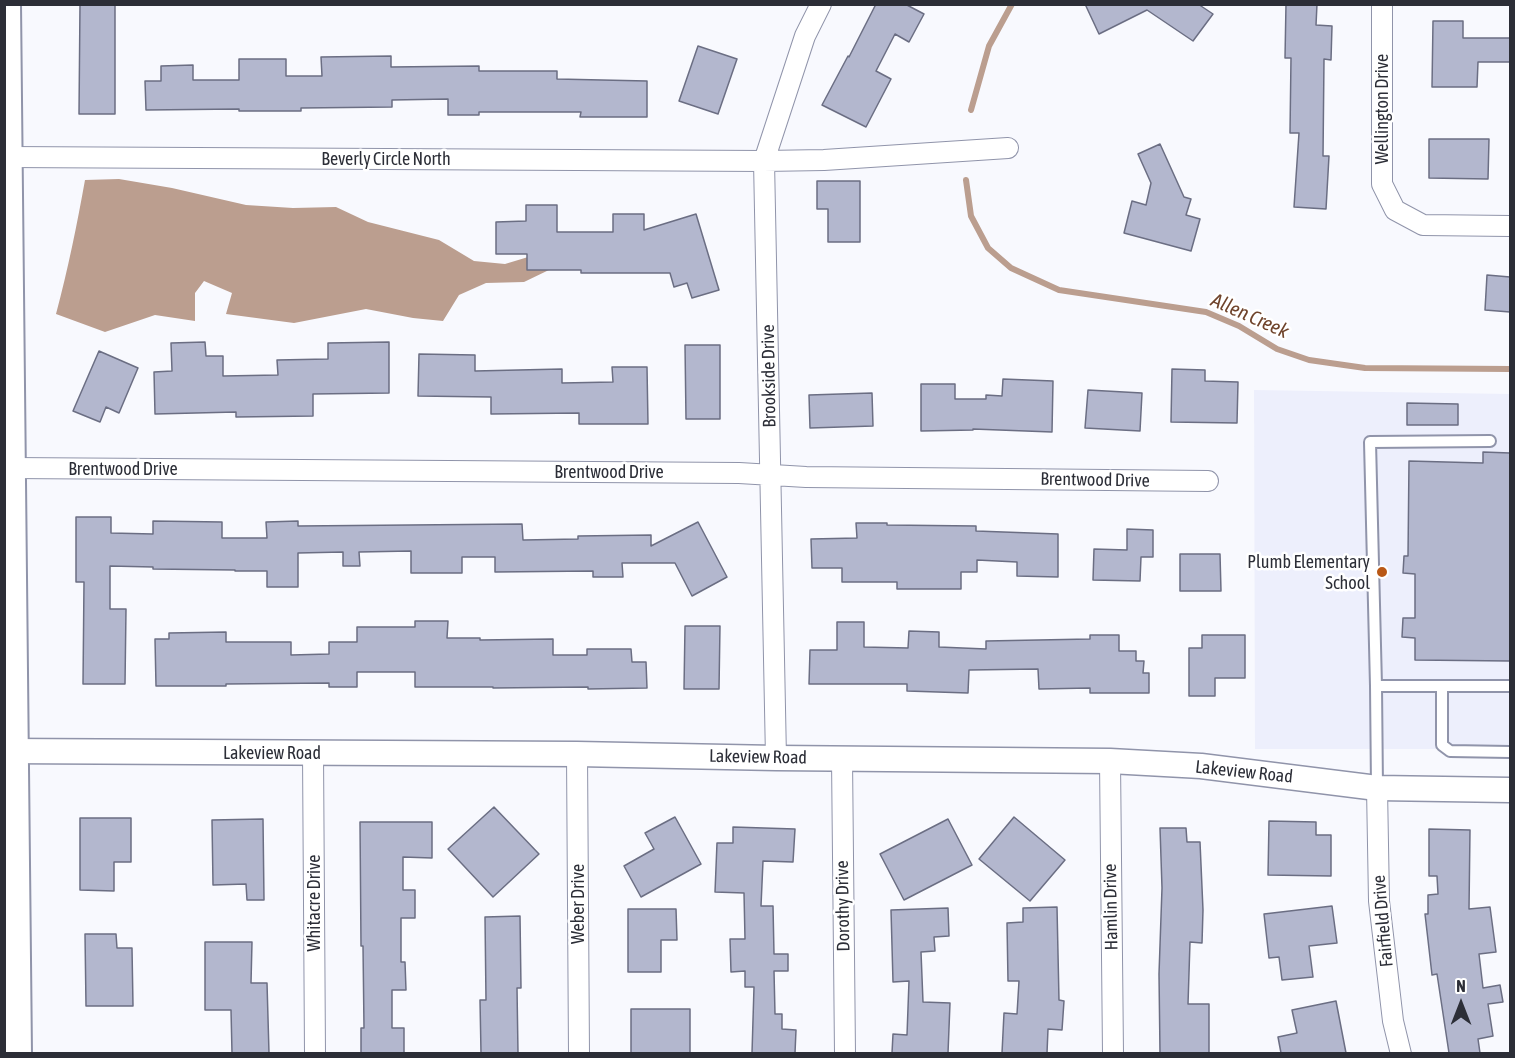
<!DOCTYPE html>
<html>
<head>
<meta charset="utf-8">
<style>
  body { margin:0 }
  #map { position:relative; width:1515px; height:1058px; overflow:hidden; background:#f8f9fe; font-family:"Asap Condensed",sans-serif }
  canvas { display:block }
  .frame { position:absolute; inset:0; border:6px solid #2c2e37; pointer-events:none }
  .north { position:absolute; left:1431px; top:974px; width:60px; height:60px; -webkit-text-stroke:4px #fff; paint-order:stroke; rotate:0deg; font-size:16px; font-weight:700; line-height:24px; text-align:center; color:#2c2e37 }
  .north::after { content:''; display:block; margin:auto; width:21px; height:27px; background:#2c2e37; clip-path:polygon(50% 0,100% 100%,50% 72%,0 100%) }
</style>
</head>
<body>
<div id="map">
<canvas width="1515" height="1058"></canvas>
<div class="frame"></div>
<div class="north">N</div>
</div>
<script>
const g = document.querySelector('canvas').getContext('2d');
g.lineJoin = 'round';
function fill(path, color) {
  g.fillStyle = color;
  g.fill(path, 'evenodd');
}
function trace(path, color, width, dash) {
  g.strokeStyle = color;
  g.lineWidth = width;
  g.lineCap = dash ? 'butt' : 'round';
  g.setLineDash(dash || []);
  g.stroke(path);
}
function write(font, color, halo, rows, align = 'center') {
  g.font = font + ' "Asap Condensed",sans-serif';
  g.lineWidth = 5;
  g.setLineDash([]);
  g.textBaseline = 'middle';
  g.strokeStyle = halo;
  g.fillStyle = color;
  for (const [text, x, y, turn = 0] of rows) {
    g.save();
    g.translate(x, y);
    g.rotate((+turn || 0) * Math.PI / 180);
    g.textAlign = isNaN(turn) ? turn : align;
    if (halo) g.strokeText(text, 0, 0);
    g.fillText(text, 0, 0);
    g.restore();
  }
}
fill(new Path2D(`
  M1254,390l256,4v355h-255z`), '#edeffc');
fill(new Path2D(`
  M119,179l53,9 74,17 47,3 43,-1 32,15 71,18 35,21 31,3 43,-13 3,18 -27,13 -38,1 -27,12 -16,26 -30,-3 -47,-9 -72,14 -68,-9 6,-21 -28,-12 -9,12v28l-40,-6 -50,17 -49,-18c12,-45 21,-89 29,-134z`), '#bb9e8f');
trace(new Path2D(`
  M971,110l18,-64 23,-42
  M966,180l5,36 17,32 23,20 48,22 147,22 33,14 38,23 32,11 56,8 145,1`), '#bb9e8f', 6);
const building = new Path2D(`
  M80,4h35v110h-36z
  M876,4h29l19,10 -15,28 -14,-8 -19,37 15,8 -25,48 -44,-22 26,-49 1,1z
  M1085,4h113l15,10 -20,27 -46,-31 -48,24z
  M1286,4h31l-1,21 16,1 -1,34 -7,-1 -1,97h6l-3,53 -32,-2 5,-74h-9l1,-75h-6z
  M1433,21h30v17h47v24h-32l-1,25h-45z
  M698,46l39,13 -19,55 -39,-13z
  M391,56v11l88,-1v5h78v8l90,2v36h-67l1,-5h-102v3h-31v-16l-56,1v7l-91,1v3h-62v-2l-93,1 -1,-29h16v-15l32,-1v15h46v-21h47v17h36l-1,-19z
  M1429,139h60l-1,40 -59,-1z
  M1160,144l24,53 7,2 -5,16 14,4 -9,32 -67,-18 8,-32 14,4 5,-22 -13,-29z
  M817,181h43v61h-32v-33h-11z
  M526,205h31v27h56v-18h31v16l52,-16 23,76 -27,8 -5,-15 -13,4 -4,-14h-89v-3h-54v-16h-31v-32l30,-1z
  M1487,275l23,2v35l-25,-2z
  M205,342l1,14h17v20l55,-1 -1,-15 51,-1v-16l61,-1v51l-76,1v22l-77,1v-5l-81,2 -1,-42 18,-1 -1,-28z
  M685,345h35v74h-34z
  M99,351l39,17 -19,45 -13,-6 -6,15 -27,-11z
  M419,354l56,1v16l87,-2v14l51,-1 -1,-15h35l1,57h-69v-11l-88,1v-17l-73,-1z
  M1172,369l33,1v11l33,1 -1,41 -66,-1z
  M1003,379l50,2 -1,51 -79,-3v1l-52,1v-47h34v15h31v-4l16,1z
  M1088,390l54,3 -2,38 -55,-3z
  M872,393l1,33 -63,2 -1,-33z
  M1407,403l51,1v21h-51z
  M1483,452l27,1v208l-95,-1v-22l-13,-1 1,-19h12v-44l-12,-1 1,-17h4l1,-95 74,2z
  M76,517h35v16l42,1v-13l69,1v16h45l-1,-16 32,-1v5l224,-2 1,16 55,-1v-3l73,-1v11l47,-24 29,55 -35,19 -17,-33h-53l1,14h-30v-6l-98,1v-15h-33v16h-51v-22l-52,1 1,14h-17v-14l-45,1v34h-31v-16h-32v-1l-82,-1v-2l-43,-1v43h16l-1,75h-42l1,-102h-8z
  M856,523h31v2l89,1v5l82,3v43l-41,-1v-14l-40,-2v12h-16v17h-64v-7h-55v-14h-30l-1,-29 46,-1z
  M1127,529l26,1v27h-12l-1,24 -47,-1 1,-31 33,1z
  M1180,554h40l1,37h-41z
  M415,621h33l-1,17h33v2l73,-1v16h34v-6h44l1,13h14l1,26 -59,1v-2l-95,1v-1h-78v-15h-58v15h-28v-4l-103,1v2h-70l-1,-47h14v-6l57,-1v10h65v13l38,-1v-12h28v-15h58z
  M837,622h27v25l44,1 1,-17 30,1v15l47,2v-8l104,-2v-4h29v16h17v10h8l-1,12h6v20h-59v-5l-51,1 -1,-20 -69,1 -1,23 -61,-2v-7h-98l1,-34h27z
  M685,626h35l-1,63h-35z
  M1202,635h43v43h-30v18h-26v-48h13z
  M494,807l45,47 -46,43 -45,-48z
  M675,817l26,47 -60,33 -17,-31 30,-17 -9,-16z
  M1014,817l51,43 -35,41 -51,-42z
  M80,818h51v44h-17v29l-34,-1z
  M263,819l1,81h-17l-1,-16 -33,1 -1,-65z
  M948,819l24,46 -68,35 -24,-46z
  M1269,821l47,1v13h15v41l-63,-1z
  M360,822h72v36l-29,-1v33h12v28h-14v44h4l1,28h-14v38h12v25h-43v-25h3l-1,-82h-2z
  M733,827l62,2 -2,33 -30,-1 -2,45h12l1,48h14v17h-14l1,43h7v15l14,1 -1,23h-43l2,-66h-9v-16l-14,1 -1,-33h15l-1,-46 -29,-1 2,-49h16z
  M1160,828h26l1,14h13l3,68 -1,33 -12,-1 -2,62h21v49h-49l-1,-79 3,-86z
  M1429,829l41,1 -1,79 21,-2 6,45 -17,2 4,34 17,-3 3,17 -15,2 5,32 -15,3 2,14h-31l-12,-79 -5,1 -7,-61h3v-19l10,-1 -1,-18h-8z
  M1332,906l5,37 -28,3 4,31 -31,3 -3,-23 -10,1 -5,-44z
  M1057,907l2,93 5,1 -2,29 -14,-1 -1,24h-45l2,-40 13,1 2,-33h-11l-1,-58 16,-1v-14z
  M948,908l1,28 -15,1 1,14 -14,1 2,50 27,1 -2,50h-56l1,-19 14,1 2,-54 -16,1 -2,-72z
  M628,909h48l1,31h-16v32h-33z
  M520,916l1,72h-4l1,65h-37l-1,-53h6l-1,-83z
  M85,934h31l1,14h15l1,58h-47z
  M205,942h47l-1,41h16l2,70h-37l-1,-43h-26z
  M1336,1001l10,52h-65l-3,-16 19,-4 -5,-23z
  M631,1009h59v44h-59z`);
fill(building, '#b3b7ce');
trace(building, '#6b6e83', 1.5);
const service = new Path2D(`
  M1376,686l-6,-244 120,-1
  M1442,686v59l8,6 60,1
  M1377,788l-1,-102h134`);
const minor = new Path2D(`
  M1382,4v180l13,26 28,15 87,1
  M7,157l757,4 60,-1 184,-12
  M11,468l728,5 67,4 402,4
  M313,753l2,301
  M577,754l2,300
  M776,758l-12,-597 41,-125 16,-32
  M842,758l3,296
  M1110,761l3,293
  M1377,788l2,113 14,120 8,33`);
const tertiary = new Path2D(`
  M4,751l573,3 199,4 334,3 91,5 176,22 133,2`);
const secondary = new Path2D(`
  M6,4l11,1050`);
trace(service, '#9094aa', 14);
trace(minor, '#9094aa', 22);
trace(tertiary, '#9094aa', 27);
trace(secondary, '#9094aa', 32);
trace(service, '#fff', 10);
trace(minor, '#fff', 20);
trace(tertiary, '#fff', 24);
trace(secondary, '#fff', 28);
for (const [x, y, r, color] of [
  [1382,572,6,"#b95816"]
]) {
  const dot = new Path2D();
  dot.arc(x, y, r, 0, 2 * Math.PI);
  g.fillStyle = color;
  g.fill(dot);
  trace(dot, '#fff', 2);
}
write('18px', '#2c2e37', '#fff', [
  ["Wellington Drive",1382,109,-90],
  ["Beverly Circle North",386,159],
  ["Brookside Drive",769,376,-91],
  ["Brentwood Drive",123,469],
  ["Brentwood Drive",609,472],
  ["Brentwood Drive",1095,480,1],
  ["Lakeview Road",272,753],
  ["Lakeview Road",758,757,1],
  ["Lakeview Road",1244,772,6],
  ["Whitacre Drive",314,903,-90],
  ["Weber Drive",578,904,-90],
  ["Dorothy Drive",843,906,-91],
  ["Hamlin Drive",1111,907,-91],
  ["Fairfield Drive",1383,921,-95]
]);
write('18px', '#2c2e37', '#fff', [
  ["Plumb Elementary",1370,562],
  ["School",1370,583]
], 'right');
write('italic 20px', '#6f432b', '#fff', [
  ["Allen Creek",1250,316,24]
]);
</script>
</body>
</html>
